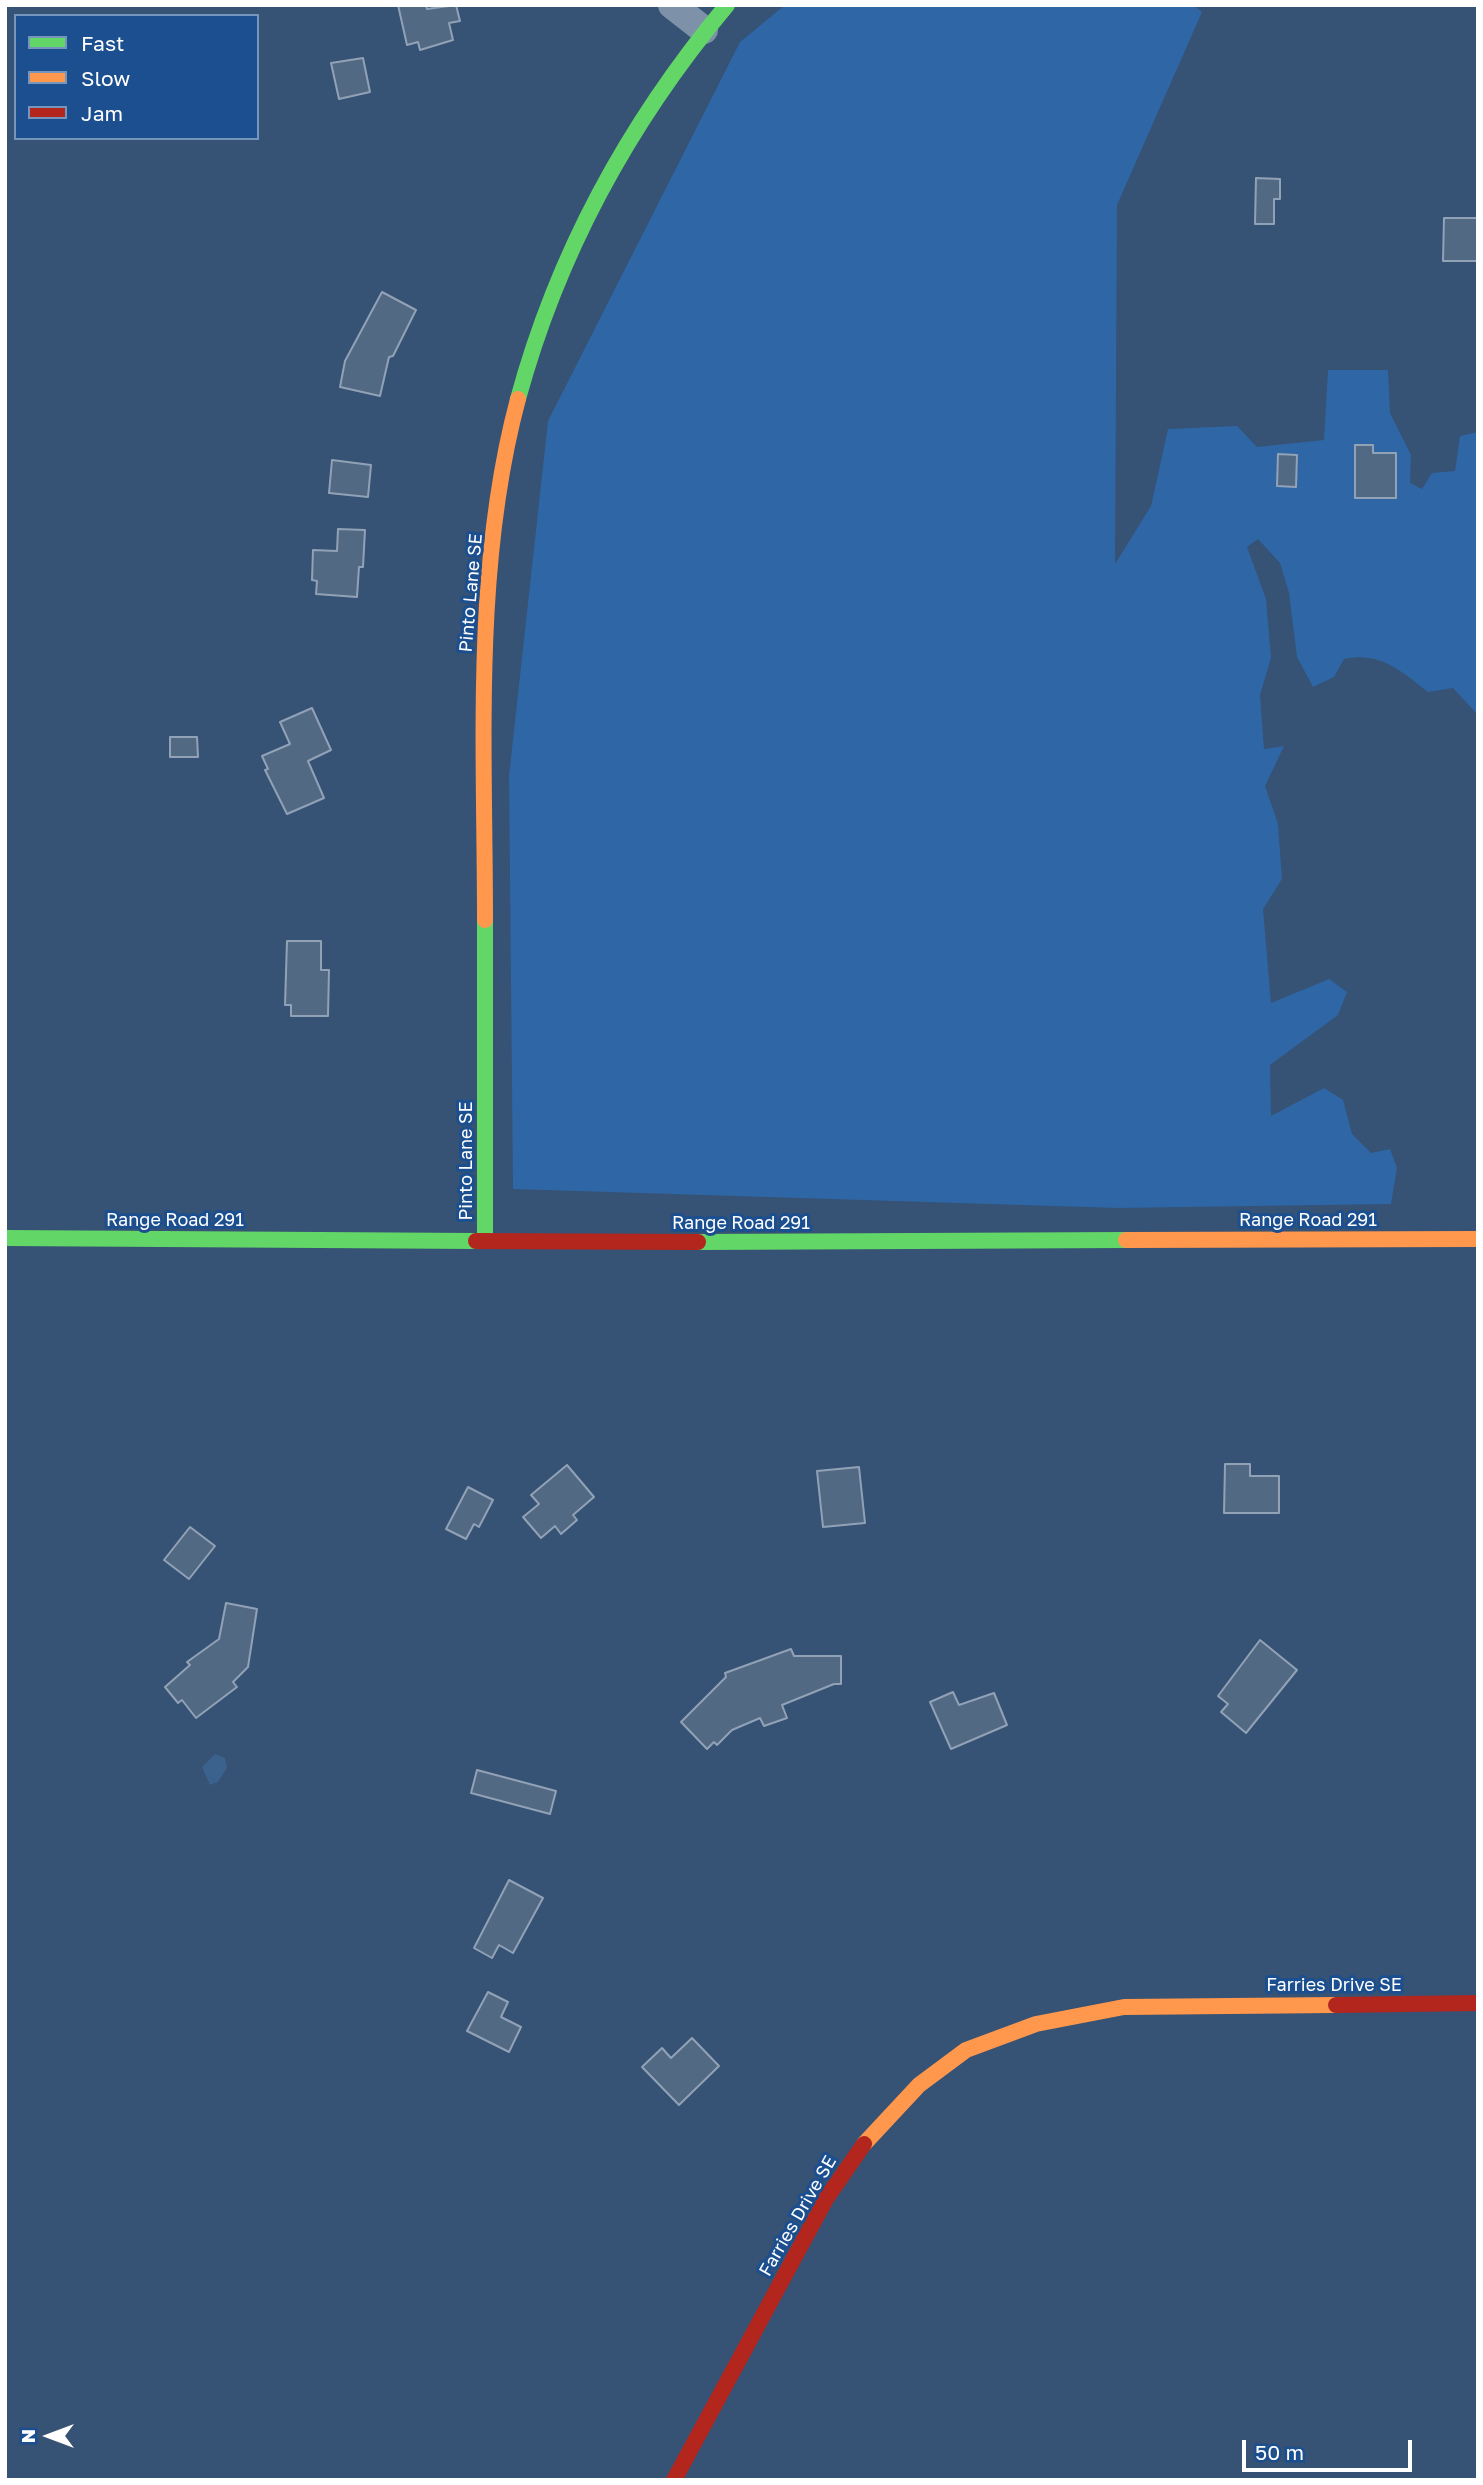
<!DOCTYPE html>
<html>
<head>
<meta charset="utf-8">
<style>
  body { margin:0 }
  #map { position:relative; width:1483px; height:2485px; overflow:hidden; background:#365274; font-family:"Golos Text",sans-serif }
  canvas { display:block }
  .frame { position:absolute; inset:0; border:7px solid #fff; pointer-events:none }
  .legend { position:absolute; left:14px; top:14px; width:245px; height:126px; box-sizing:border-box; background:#1b4f8f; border:2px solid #7695bc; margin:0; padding:9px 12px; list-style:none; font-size:21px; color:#fff }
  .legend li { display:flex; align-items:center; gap:14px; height:35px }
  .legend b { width:35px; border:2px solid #7695bc }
  .north { position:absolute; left:14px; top:2401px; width:70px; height:70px; -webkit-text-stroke:5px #1b4f8f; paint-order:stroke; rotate:270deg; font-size:19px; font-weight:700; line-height:28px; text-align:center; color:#fff }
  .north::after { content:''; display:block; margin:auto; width:24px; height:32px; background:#fff; clip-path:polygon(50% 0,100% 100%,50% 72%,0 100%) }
  .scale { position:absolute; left:1242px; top:2440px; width:170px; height:32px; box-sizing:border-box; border:4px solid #fff; border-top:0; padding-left:9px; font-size:21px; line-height:24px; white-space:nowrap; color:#fff; -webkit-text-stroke:5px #1b4f8f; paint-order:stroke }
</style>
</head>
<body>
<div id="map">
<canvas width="1483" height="2485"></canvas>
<div class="frame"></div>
<ul class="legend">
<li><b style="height:9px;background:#63d668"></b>Fast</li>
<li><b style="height:9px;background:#ff974d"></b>Slow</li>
<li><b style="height:9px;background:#b3261e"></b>Jam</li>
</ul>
<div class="north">N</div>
<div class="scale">50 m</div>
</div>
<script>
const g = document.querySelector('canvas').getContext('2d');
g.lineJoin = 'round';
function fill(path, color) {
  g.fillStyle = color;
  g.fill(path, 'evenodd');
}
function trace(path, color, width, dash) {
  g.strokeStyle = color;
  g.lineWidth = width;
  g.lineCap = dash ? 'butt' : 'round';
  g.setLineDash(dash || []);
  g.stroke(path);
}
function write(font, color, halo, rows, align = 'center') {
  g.font = font + ' "Golos Text",sans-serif';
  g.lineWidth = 6;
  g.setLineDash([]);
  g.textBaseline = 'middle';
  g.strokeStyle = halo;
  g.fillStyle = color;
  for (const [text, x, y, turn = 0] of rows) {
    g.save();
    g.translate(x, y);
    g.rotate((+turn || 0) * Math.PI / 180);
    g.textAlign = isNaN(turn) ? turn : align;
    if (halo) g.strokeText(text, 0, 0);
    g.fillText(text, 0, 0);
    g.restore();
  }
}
fill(new Path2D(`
  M785,5h409l8,7 -85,193 -2,359 36,-58 17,-77 69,-3 20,21 67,-7 4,-70h60l2,43 21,42 -1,28 12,6 10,-16 23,-2 5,-35 18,-4v283l-25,-27 -25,4c-27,-21 -48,-41 -84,-33l-10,18 -21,10 -16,-30 -8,-64 -9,-30 -22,-24 -11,8 19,52 5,59 -11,37 4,54 20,-3 -19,40 13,38 4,55 -19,30 8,94 58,-24 18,13 -9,23 -68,50 1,51 53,-28 19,12 9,34 19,19 19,-4 7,19 -6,36 -273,4 -605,-19 -4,-413 39,-355 192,-379z`), '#2f66a5');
fill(new Path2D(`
  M215,1754l10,4 2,10 -9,14 -8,3 -8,-18z`), '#3b618d');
const building = new Path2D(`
  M398,5h28l1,4 29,-4 4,16 -11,2 4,17 -33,10 -2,-8 -11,3z
  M363,58l7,34 -31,7 -8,-36z
  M1256,178l24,1v20h-6v25h-19z
  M1444,218h34v43h-35z
  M382,292l34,18 -23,46 -4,1 -9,39 -40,-9 5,-26z
  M1355,445h18v8h23v45h-41z
  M1278,454l19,1 -1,32 -19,-1z
  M332,460l39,5 -3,32 -39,-4z
  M338,529l27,1 -2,37h-4l-2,30 -41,-3 1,-13 -5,-1 1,-30 24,1z
  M312,708l19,42 -23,11 16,37 -37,16 -22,-44 3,-1 -6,-13 28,-12 -10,-22z
  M170,737h27l1,20h-28z
  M287,941h34v29h8l-1,46h-37v-11h-6z
  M1225,1464h25v12h29v37h-55z
  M567,1465l27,32 -21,18 4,5 -16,14 -6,-8 -14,12 -18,-21 16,-13 -8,-9z
  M859,1467l6,56 -42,4 -6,-56z
  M468,1487l25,13 -14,27 -5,-3 -8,15 -20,-10z
  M190,1527l25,19 -26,33 -25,-19z
  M226,1603l31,6 -9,58 -15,15 4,5 -41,31 -14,-18 -4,3 -13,-16 25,-22 -3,-3 32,-23z
  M1260,1640l37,30 -51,63 -25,-21 7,-8 -10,-8z
  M791,1649l3,7h47v28h-7l-52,21 5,13 -23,8 -4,-8 -28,12 -15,15 -3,-3 -7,7 -26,-27 45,-45 -1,-4z
  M953,1692l6,13 35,-12 13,32 -56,24 -21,-47z
  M477,1770l79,21 -6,23 -79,-21z
  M509,1880l34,18 -30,55 -14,-8 -7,13 -18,-10z
  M488,1992l20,10 -7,15 20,10 -12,25 -42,-21z
  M692,2038l27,28 -40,39 -37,-38 20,-19 9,10z`);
fill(building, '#526984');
trace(building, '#92a2b6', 2);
trace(new Path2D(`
  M672,5l32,25`), '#7d92a8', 28);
trace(new Path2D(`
  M518,399c40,-147 112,-278 209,-394
  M485,920v321
  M5,1238l471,3
  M698,1242l428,-2`), '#63d668', 16);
trace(new Path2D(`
  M485,920c0,-173 -12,-353 33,-521
  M1126,1240l352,-1
  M864,2144l55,-59 47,-35 70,-26 88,-17 212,-2`), '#ff974d', 16);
trace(new Path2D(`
  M476,1241l222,1
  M1336,2005l142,-2
  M674,2480l152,-281 38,-55`), '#b3261e', 16);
write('18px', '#fff', '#1b4f8f', [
  ["Pinto Lane SE",471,593,-85],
  ["Pinto Lane SE",466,1161,-90],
  ["Range Road 291",175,1220],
  ["Range Road 291",1308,1220],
  ["Range Road 291",741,1223],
  ["Farries Drive SE",1334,1985],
  ["Farries Drive SE",798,2216,-60]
]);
</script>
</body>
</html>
